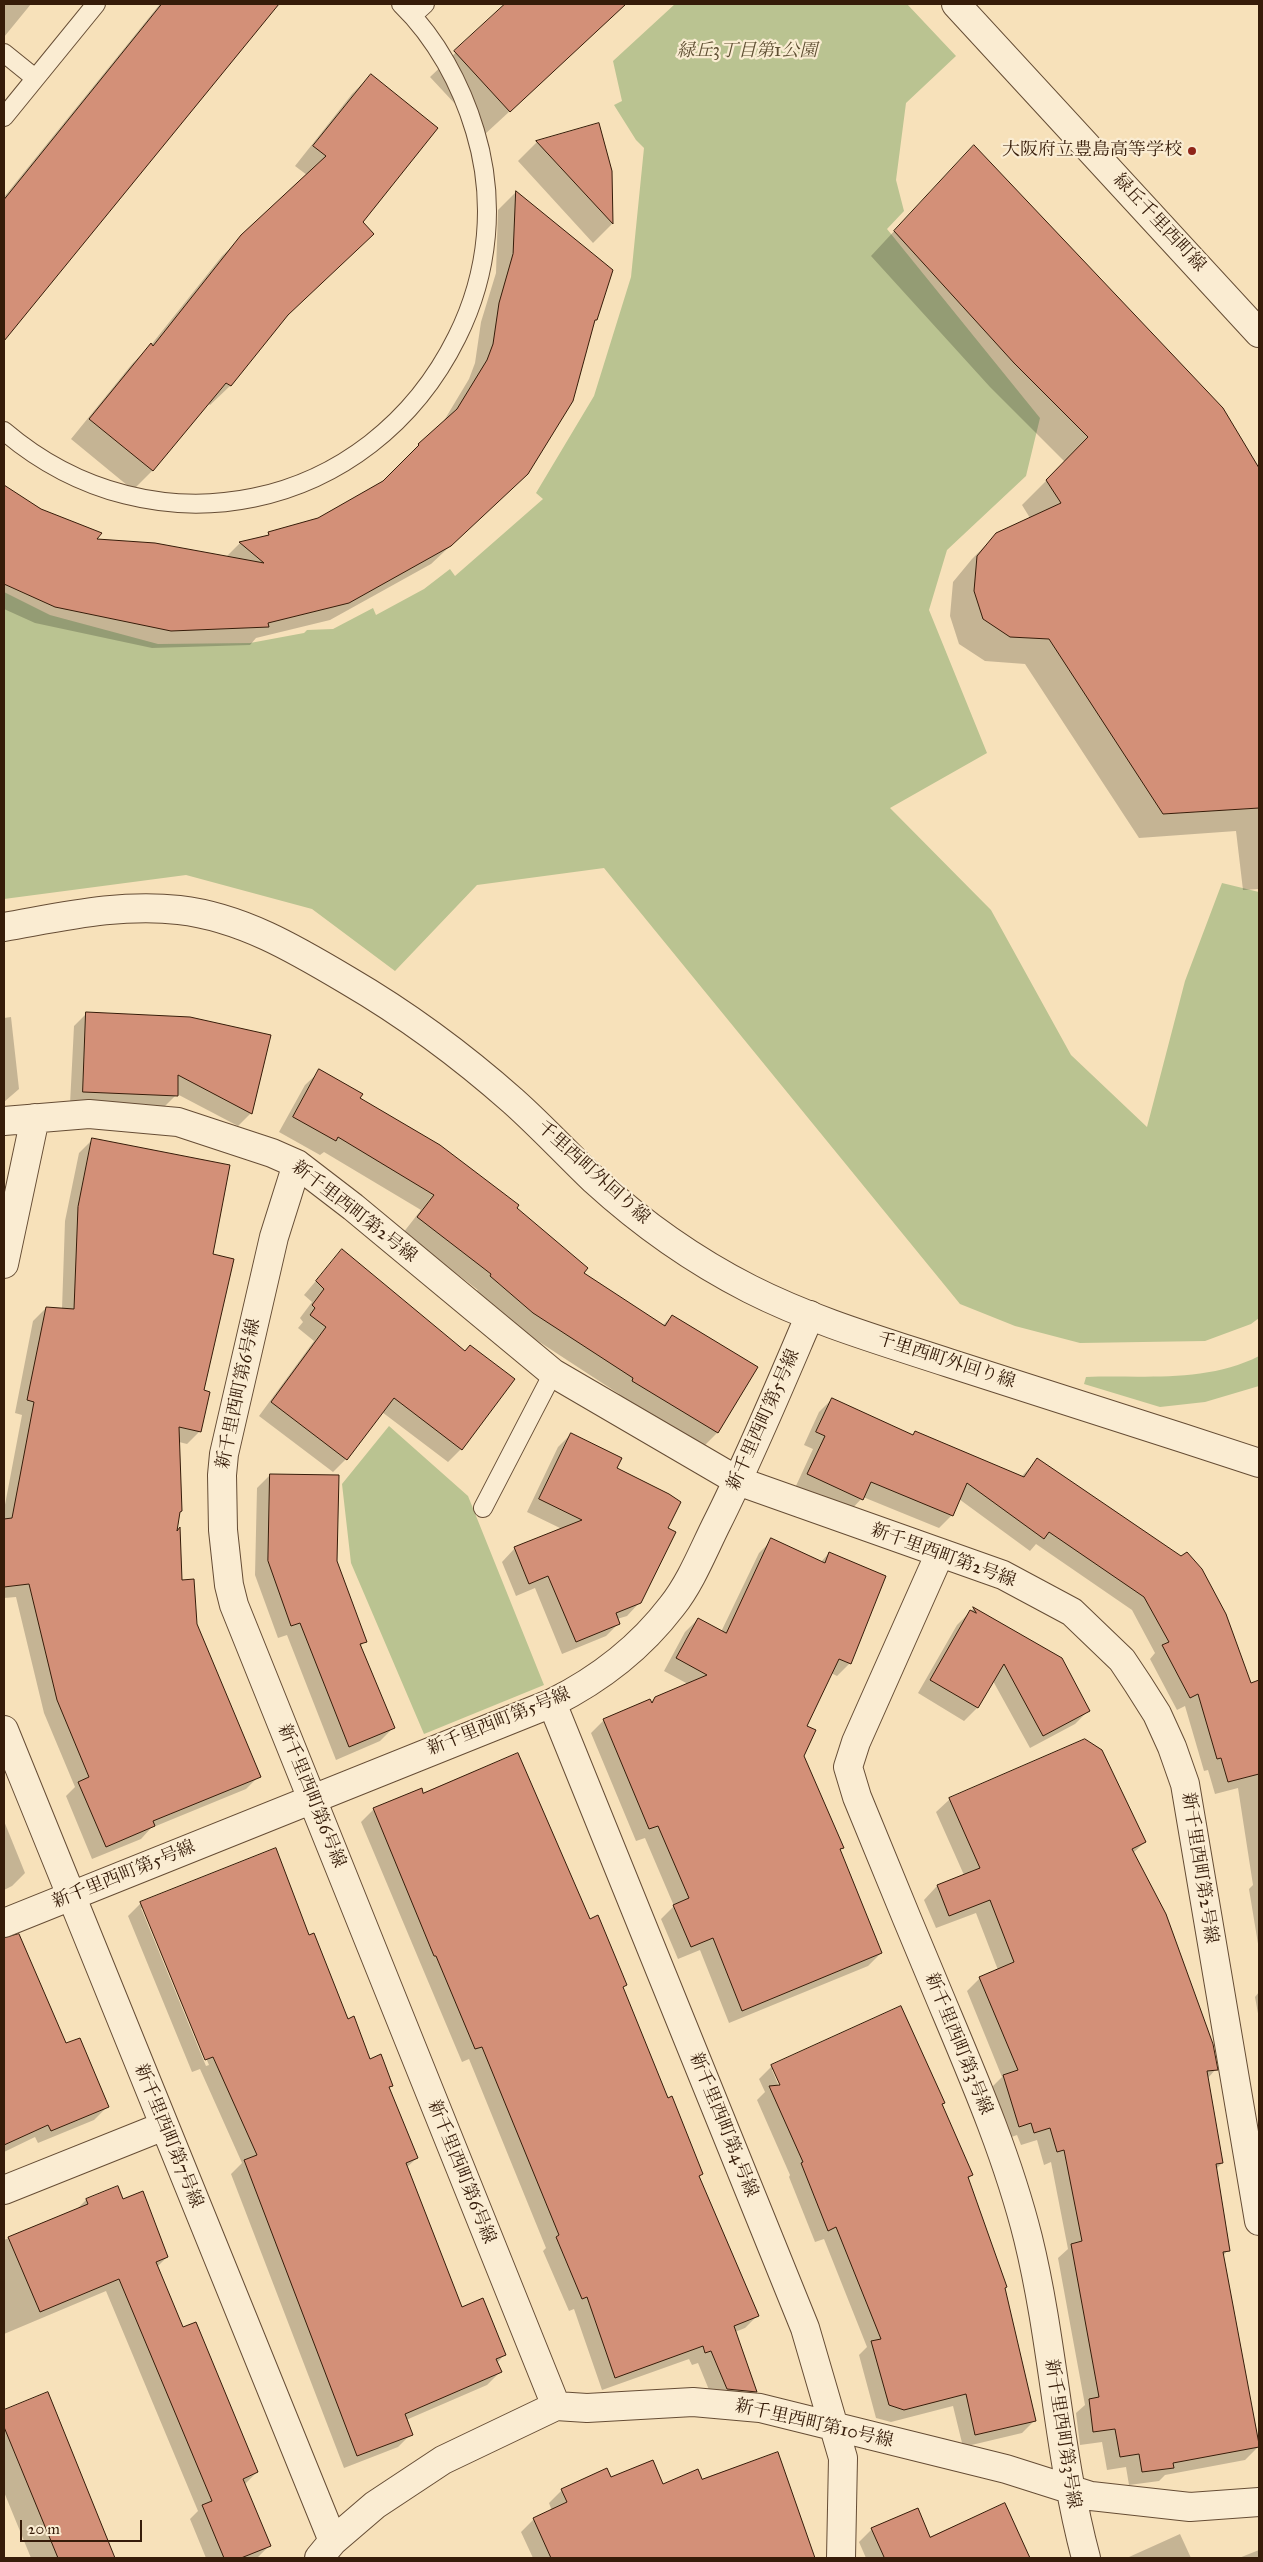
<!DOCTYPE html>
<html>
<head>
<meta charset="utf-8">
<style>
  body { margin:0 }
  #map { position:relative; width:1263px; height:2562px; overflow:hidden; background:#f7e1ba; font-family:"IM FELL Great Primer",serif }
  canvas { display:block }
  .frame { position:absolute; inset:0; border:5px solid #361c09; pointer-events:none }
  .scale { position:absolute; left:20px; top:2520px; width:122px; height:22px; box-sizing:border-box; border:2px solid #361c09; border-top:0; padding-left:6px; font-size:15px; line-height:18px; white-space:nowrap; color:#361c09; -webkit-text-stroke:4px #faecd2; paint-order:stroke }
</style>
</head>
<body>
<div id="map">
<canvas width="1263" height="2562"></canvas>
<div class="frame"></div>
<div class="scale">20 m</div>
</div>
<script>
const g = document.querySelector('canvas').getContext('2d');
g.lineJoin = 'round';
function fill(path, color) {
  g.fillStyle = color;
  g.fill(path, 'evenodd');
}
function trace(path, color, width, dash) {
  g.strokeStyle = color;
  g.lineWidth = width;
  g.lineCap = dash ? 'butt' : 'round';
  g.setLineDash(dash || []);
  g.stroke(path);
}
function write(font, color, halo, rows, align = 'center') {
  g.font = font + ' "IM FELL Great Primer","Noto Serif JP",serif';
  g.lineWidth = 4.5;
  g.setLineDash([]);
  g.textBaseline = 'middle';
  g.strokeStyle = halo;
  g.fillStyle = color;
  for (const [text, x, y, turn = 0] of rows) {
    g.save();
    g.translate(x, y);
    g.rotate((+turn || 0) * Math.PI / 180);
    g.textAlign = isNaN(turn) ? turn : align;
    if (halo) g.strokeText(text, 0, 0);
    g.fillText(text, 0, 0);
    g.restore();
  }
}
fill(new Path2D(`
  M675,4h232l49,52 -50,47 -10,77 8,31 -17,18 153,189 -14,58 -79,74 -18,60 58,143 -97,55 101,102 80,145 76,72 38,-146 37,-98 37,9v426l-8,6 -46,17 -125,2 -65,-17 -55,-22 -356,-436 -127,17 -82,86 -83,-62 -126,-34 -182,24v-307l46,23 108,29 92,-1 54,-10 3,-3 26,-1 40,-21 3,7 48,-26 26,-20 5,7 88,-77 -7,-6 58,-97 37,-119 13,-129 -8,-8 -22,-35 8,-4 -9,-40z
  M1259,1356v30l-54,16 -45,5 -76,-23 2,-7c57,-2 121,6 173,-21z
  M389,1426l79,70 76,189 -120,49 -73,-171 -9,-79z`), '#bac391');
fill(new Path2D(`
  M4,4h27l-27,33z
  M160,4h118l-274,335v-142z
  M507,4h119l-142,131 -54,-58z
  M371,75l-10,147 -131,164 -20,19 -2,-2 -56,68 -19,19 -62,-51 61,-75 19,-19 71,-89 85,-81 -12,-9 57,-72z
  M598,125l13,47 1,52 -19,19 -75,-82 19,-19z
  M949,172l273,237 37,61v419l-16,1 -7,-59 -97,7 -114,-174 -40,-3 -26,-17 -9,-28 3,-34 19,-23 25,-25 33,-16 -8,-13 43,-43 -75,-75 -119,-131z
  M516,192l96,78 -16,49 -88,173 -77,72 -101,56 -74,18 -6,7 -98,3 -117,-25 -31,-14v-122l90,53 132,17 14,-14 79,-23 65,-38 58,-58 27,-45 6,-16 6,-41 15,-49 2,-63z
  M87,1013l164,100 -13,13 -61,-32 -14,14 -93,-4 4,-78z
  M11,1017l8,72 -15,13v-84z
  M320,1071l195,137 67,65 80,53 10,-10 45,117 -14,14 -85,-51 1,-2 -101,-66 -42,-37 2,-1 -75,-57 18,-23 -97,-58 -4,3 -41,-23 26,-47z
  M92,1140l120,115 -12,176 -13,13 -8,-2 -3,91 5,48 14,44 64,151 -13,13 -95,39 -10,11 -49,20 -26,-63 9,-9 -31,-74 -28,-116 -12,1v-88l18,-95 -7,-2 18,-92 13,-13 16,1 3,-88 14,-68z
  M342,1250l119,199 -13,13 -66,-50 -36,47 -13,13 -74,-56 55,-75 -16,-13 5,-6 -3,-4 12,-16 -8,-7z
  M832,1399l80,37 109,41 17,-18 212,225 9,-3v269l-10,-61 4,-4 -15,-97 -23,6 -7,-24 -4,1 -19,-65 -8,4 -27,-51 5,-6 -23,-43 -96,-66 -6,7 -71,-52 -7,16 -13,13 -76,-31 -14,15 -54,-24 18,-39 -9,-4 15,-33z
  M571,1434l45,35 50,60 -26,73 -13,14 -10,3 2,4 -13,13 -44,18 -27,-66 -19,8 -14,-34 13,-14 47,-19 -35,-17 31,-65z
  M270,1475l66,86 29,80 -5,6 33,81 -13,13 -44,19 -49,-125 -9,3 -23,-63 2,-87z
  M772,1540l48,23 9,-10 21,110 -13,13 -6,-3 -26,53 -2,30 40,91 -4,4 42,102 -13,13 -139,57 -29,-73 -22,9 -17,-40 13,-13 -29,-68 -9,3 -45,-108 13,-13 46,-17 6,-5 32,-14 -24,-13 21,-39 13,-13 23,13 38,-79z
  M973,1609l88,50 27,52 -13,13 -45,24 -37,-67 -16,27 -13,13 -46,-28 39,-68z
  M423,1794l166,126 33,68 45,111 35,75 -3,3 59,138 -13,13 -10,4 21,60 -13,13 -29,-3 -16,-39 -6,2 -3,-6 -87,31 -28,-81 -5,2 -26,-60 3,-3 -77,-189 -7,3 -101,-240 13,-13z
  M950,1799l195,43 -12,11 83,216 -9,10 15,84 -6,6 12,81 -5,6 35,191 -13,13 -80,15 -6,6 -30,4 -3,-18 -19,3 -5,-28 -22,3 -4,-32 9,-8 -27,-147 10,-9 -17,-87 -7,3 -7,-25 -16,5 -4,-10 -11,4 -16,-50 12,-12 -35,-86 13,-13 18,-8 -22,-57 -40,15 -12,-28 13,-14 27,-11 -28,-63z
  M4,1821l21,52 -13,13 -8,4z
  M141,1903l167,34 39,83 22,40 23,25 -3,3 28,70 -10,9 54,142 44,45 -8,9 3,9 -13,13 -81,35 5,14 -13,13 -54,21 -113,-294 11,-11 -42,-94 -8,3 -64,-156zM141,1908h3l65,157 -3,1z
  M24,1949l42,96 41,62 -13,13 -56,23 -3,-6 -31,15v-195z
  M1259,1992v27l-4,-22z
  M772,2066l171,37 -2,2 31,70 -4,4 36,110 30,132 -12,12 -59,14 -10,-41 -62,16 -15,-4 -17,-63 8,-8 -43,-108 -9,3 -26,-65 1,-2 -33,-75 8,-8 -6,-13zM772,2070h3l8,20 -2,1z
  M86,2200h36l45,57 -10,10 25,62 75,143 -13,13 25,61 -12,12h-51l-16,-39 8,-8 -92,-220 -102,43v-94l72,-30z
  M47,2394l66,164h-82l-27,-66v-80z
  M611,2478l51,7 40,-4 94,67 -10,10h-152l-2,-4 -9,4h-90l-12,-26 13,-13 18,-8 -3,-8 13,-13z
  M1005,2504l24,54h-163l-7,-16 13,-13 57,9z
  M1180,2534l11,24h-63l1,-1z
  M1259,2550v8h-20z`), '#0003');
const building = new Path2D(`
  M162,4h117l-275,337v-141z
  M505,4h121l-116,108 -56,-61z
  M371,74l67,54 -75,94 11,12 -86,81 -57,71 -5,-3 -73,88 -64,-52 62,-76 2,3 88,-111 85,-79 -13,-10z
  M599,123l13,48 1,53 -77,-83z
  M974,145l249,263 36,60v340l-96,6 -114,-175 -39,-2 -27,-18 -9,-28 3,-35 19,-23 65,-30 -15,-23 42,-43 -74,-74 -120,-132z
  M516,191l97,79 -16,50h-2l-22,81 -45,73 -77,72 -102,57 -81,20 1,4 -98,4 -116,-24 -51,-23v-99l37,24 61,24 -5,6 58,4 109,20 -25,-21 30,-7 -1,-3 50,-14 65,-37 36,-36 -1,-1 39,-35 30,-49 6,-16 6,-41 14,-49z
  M86,1012l104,5 81,18 -19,79 -74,-39v21l-95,-4z
  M319,1069l44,25 -3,4 80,47 79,60 -2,3 71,60 -4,5 81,53 7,-11 86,52 -40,66 -86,-52 1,-3 -100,-65 -43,-37 1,-2 -74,-57 17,-22 -96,-58 -2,4 -43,-24z
  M92,1138l138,27 -17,89 21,5 -30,131 6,2 -9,40 -22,-5 3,84 -2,1 -3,19 3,-4 2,53 12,-1 3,45 64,153 -108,44 2,5 -49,21 -28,-65 11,-5 -32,-77 -28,-116 -25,3v-68l8,-1 22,-116 -7,-2 19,-93 28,2 4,-102z
  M342,1249l123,102 5,-6 45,34 -53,71 -68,-52 -47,62 -76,-58 55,-75 -16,-12 5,-7 -3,-3 12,-16 -8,-8z
  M832,1398l81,37 2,-4 109,46 13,-19 144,98 6,-4 15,17 24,45 25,69 8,-3v94l-31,8 -7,-24 -4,1 -19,-65 -8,4 -28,-53 7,-3 -25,-45 -95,-65 -5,7 -77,-56 -14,33 -82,-34 -8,18 -56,-26 18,-38 -9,-4z
  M571,1433l51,25 -5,10 52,26 12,8 -13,26 8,4 -35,71 -25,10 4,11 -44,18 -28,-66 -19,8 -15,-37 68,-27 -43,-21z
  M270,1474l69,1 -2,86 30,81 -7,2 35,84 -46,19 -49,-124 -9,3 -23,-65z
  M771,1538l54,25 4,-11 57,24 -35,88 -12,-5 -32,67 9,4 -12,26 40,92 -4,1 42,104 -140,58 -29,-73 -22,9 -18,-42 16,-7 -31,-72 -9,3 -46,-110 47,-20 2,4 3,-6 52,-22 -31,-17 22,-40 28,15z
  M973,1607l89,51 28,53 -47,25 -39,-72 -26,44 -48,-28 40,-70 6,3z
  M1085,1739l17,11 44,92 -14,7 34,65 47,130 5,26 -11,1 16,92 -7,1 14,87 -7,1 36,192v3l-86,16 1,5 -32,4 -3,-18 -19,3 -5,-28 -22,3 -4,-33 10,-2 -28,-153 11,-3 -18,-91 -7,2 -7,-24 -16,5 -3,-10 -12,4 -16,-52 15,-5 -39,-93 35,-15 -24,-62 -41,16 -12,-31 43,-17 -31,-70z
  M518,1753l72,166 8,-4 29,70 -4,2 45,111 4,-2 31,78 -4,2 60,140 -25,10 23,66 -30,-3 -16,-38 -6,2 -2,-7 -88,32 -28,-81 -5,2 -26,-62 3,-2 -77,-188 -7,2 -39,-93h-2l-61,-148 49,-20 1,5z
  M276,1848l33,87 5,-2 34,86 6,-3 16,43 11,-5 12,32 -4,1 29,71 -12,5 56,144 21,-9 23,57 -10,4 6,13 -97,42 8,21 -56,21 -113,-296 13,-5 -44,-98 -8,3 -65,-158z
  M19,1934l47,109 14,-5 29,69 -58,24 -3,-6 -44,20v-207z
  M901,2006l44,97 -3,1 31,71 -5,2 39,110 -2,1 31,133 -61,14 -9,-41 -62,16 -15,-5 -18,-64 10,-2 -45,-112 -8,4 -27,-68 2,-1 -34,-76 11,-1 -9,-20z
  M118,2186l5,13 20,-8 25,66 -12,5 27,65 13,-5 62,150 -15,7 28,67 -30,12h-17l-22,-53 10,-4 -93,-222 -79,33 -32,-75 80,-33 -2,-5z
  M48,2392l67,166h-57l-54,-131v-17z
  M778,2452l37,106h-264l-18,-40 34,-16 -6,-13 46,-21 4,9 42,-17 10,24 35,-15 4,10z
  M1005,2503l25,55h-147l1,-1 -13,-29 47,-20 12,29z`);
fill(building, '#d39078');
trace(building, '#361c09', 1);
const service = new Path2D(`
  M413,15l12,-11
  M4,53l31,25
  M4,117l92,-113
  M4,431c149,127 366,82 453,-94 32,-64 39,-137 18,-206 -14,-47 -39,-93 -74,-127
  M483,1508l70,-135`);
const minor = new Path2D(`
  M4,1121l85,-7 89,8 94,31 25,11 56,43 200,166 185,108 265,94 69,37 50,48 16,24 19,30 15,33 13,37 74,437
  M297,1164l-23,73 -50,217 -2,21 1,55 6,55 5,20 322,801
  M4,1264l31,-146
  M940,1553l-84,189 -8,25 9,30c28,69 57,139 86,208 32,76 65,153 85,233 26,106 30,216 58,320
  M552,1703l253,625 38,130 -2,100
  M4,1730l329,811
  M4,1923l548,-220c46,-23 88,-55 120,-97 19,-24 31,-55 45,-83 34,-68 63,-138 93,-208
  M4,2190l160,-64
  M319,2558l14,-17 42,-36 68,-45 113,-54 31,2 106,-6 67,6 246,61 85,27 99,11 69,-5`);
const tertiary = new Path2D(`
  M956,4l303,329
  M4,927c58,-10 116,-24 175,-17 62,7 116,39 168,70 60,35 114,75 166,121 28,25 54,53 81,79 46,42 101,81 156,109 63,32 132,52 199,74 104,33 207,66 310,100`);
trace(service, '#664d35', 20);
trace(minor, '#664d35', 30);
trace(tertiary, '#664d35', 30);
trace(service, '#faecd2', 18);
trace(minor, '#faecd2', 28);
trace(tertiary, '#faecd2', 28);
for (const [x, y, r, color] of [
  [1192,151,5,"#8f2418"]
]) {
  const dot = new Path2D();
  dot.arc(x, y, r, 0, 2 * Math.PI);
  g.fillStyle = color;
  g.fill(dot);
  trace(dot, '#faecd2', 2);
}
write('italic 18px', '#5e4e32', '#faecd2', [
  ["緑丘3丁目第1公園",747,52]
]);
write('18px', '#361c09', '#faecd2', [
  ["大阪府立豊島高等学校",1182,151]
], 'right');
write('18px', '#361c09', '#faecd2', [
  ["緑丘千里西町線",1159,223,47],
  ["千里西町外回り線",593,1173,42],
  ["新千里西町第2号線",354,1212,38],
  ["千里西町外回り線",946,1361,18],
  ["新千里西町第6号線",239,1394,-78],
  ["新千里西町第5号線",764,1420,-66],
  ["新千里西町第2号線",943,1556,20],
  ["新千里西町第5号線",499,1722,-22],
  ["新千里西町第6号線",311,1796,68],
  ["新千里西町第2号線",1199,1868,81],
  ["新千里西町第5号線",124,1875,-22],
  ["新千里西町第3号線",958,2044,68],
  ["新千里西町第4号線",723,2125,68],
  ["新千里西町第7号線",168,2136,68],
  ["新千里西町第6号線",461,2172,68],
  ["新千里西町第10号線",814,2424,13],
  ["新千里西町第3号線",1062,2434,81]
]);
</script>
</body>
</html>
